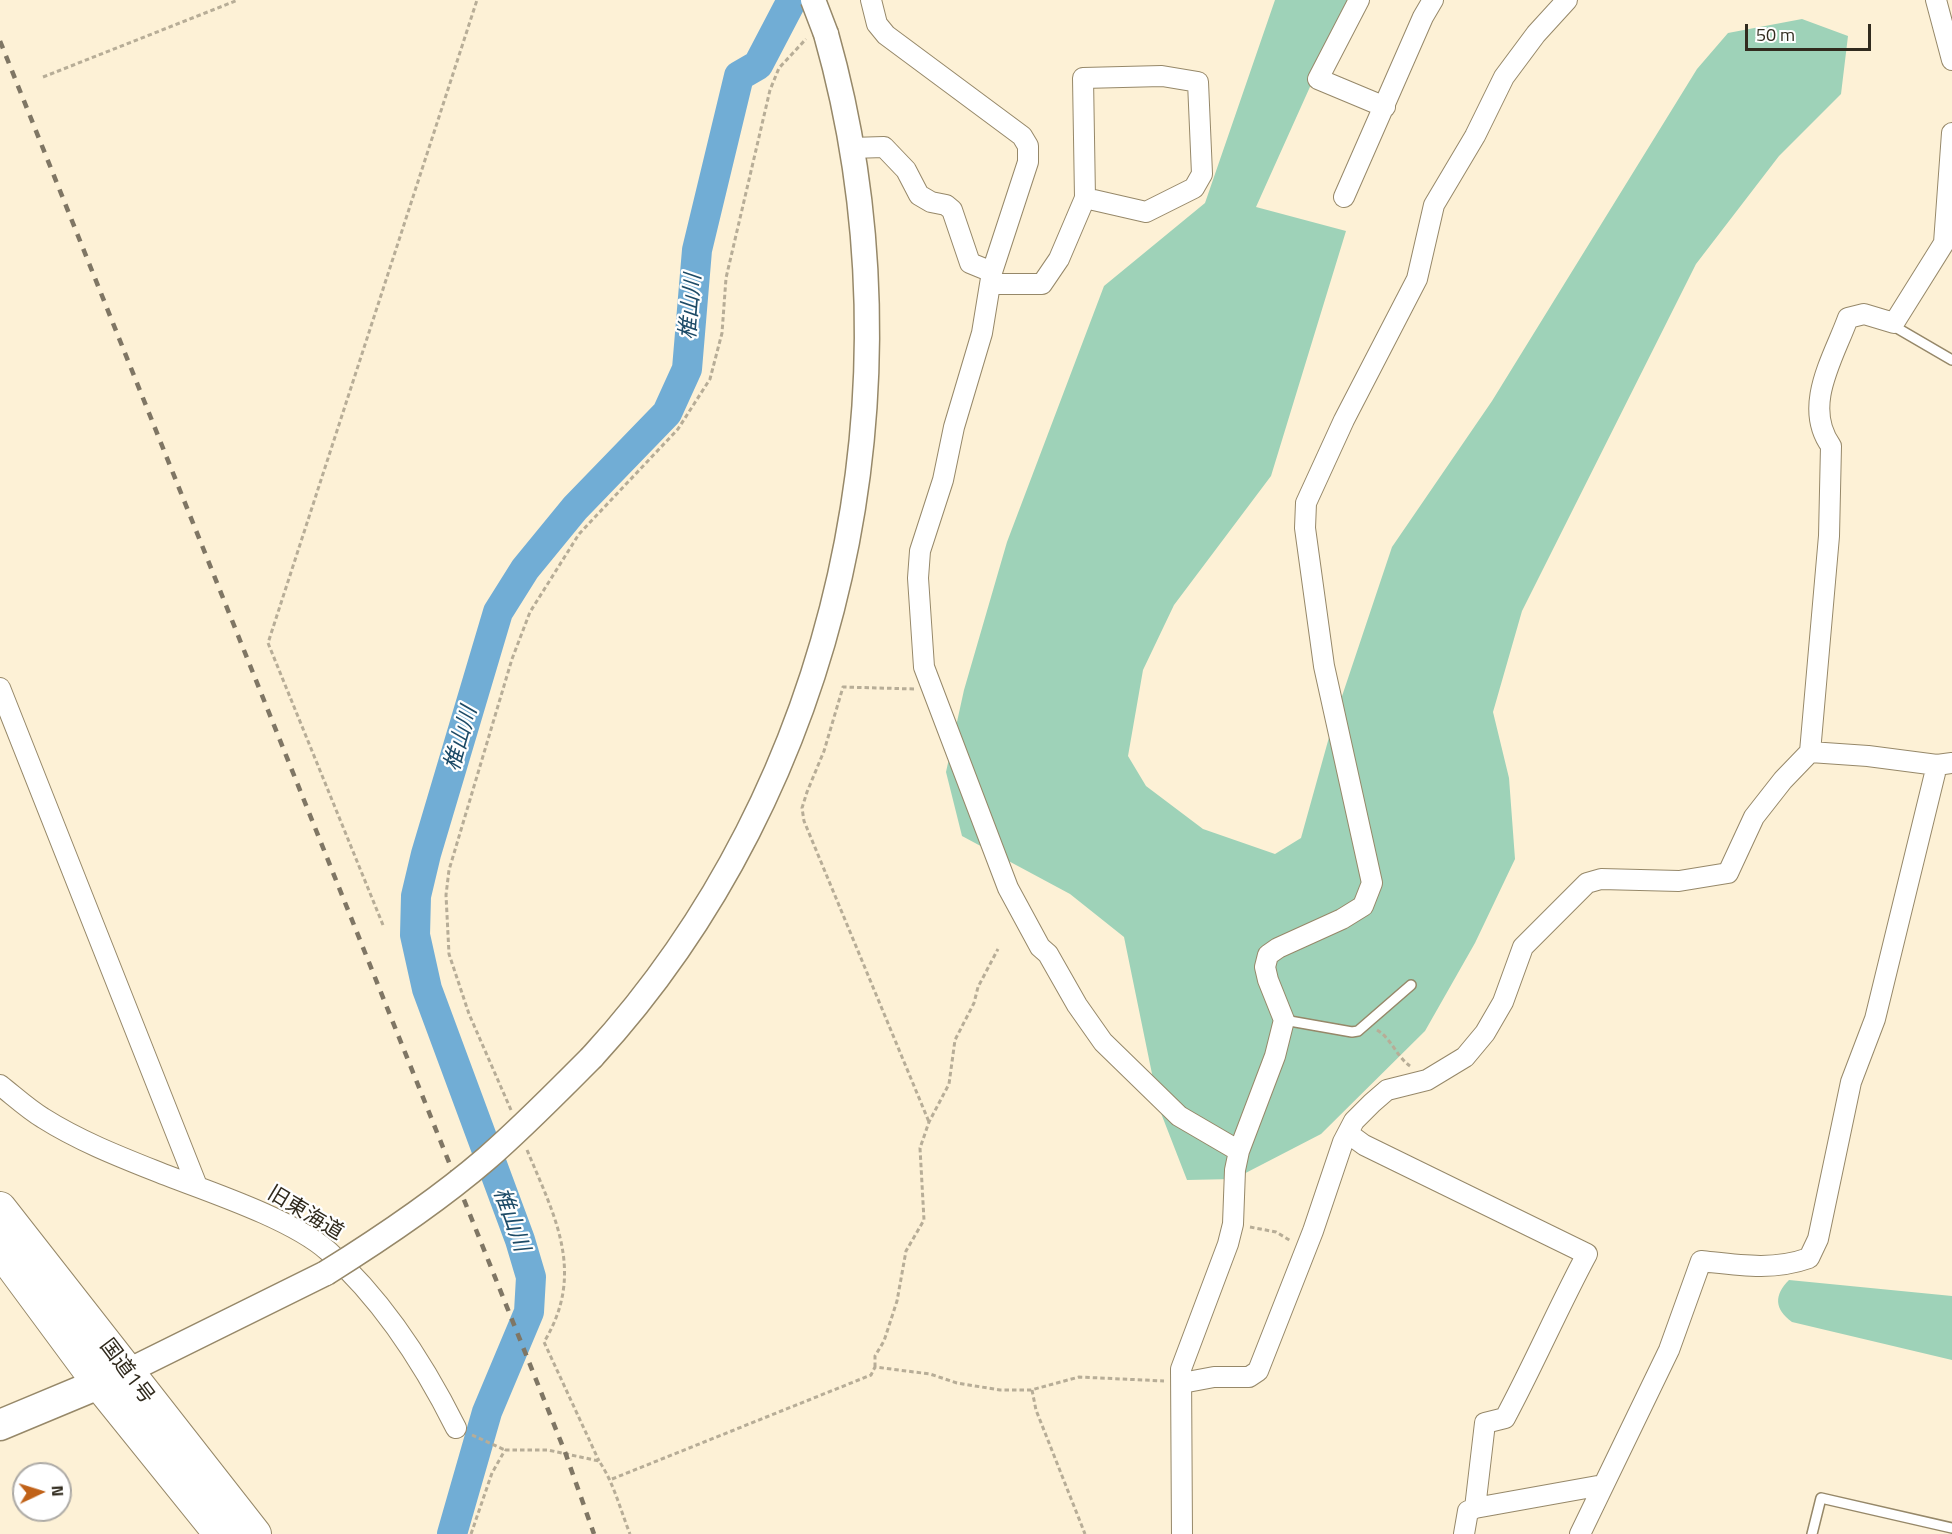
<!DOCTYPE html>
<html>
<head>
<meta charset="utf-8">
<style>
  body { margin:0 }
  #map { position:relative; width:1952px; height:1534px; overflow:hidden; background:#fdf1d6; font-family:"Titillium Web",sans-serif }
  canvas { display:block }
  .north { position:absolute; left:12px; top:1462px; width:60px; height:60px; box-sizing:border-box; background:#fff; border:2px solid #adaaa5; border-radius:50%; rotate:86deg; font-size:16px; font-weight:700; line-height:24px; text-align:center; color:#312b1e }
  .north::after { content:''; display:block; margin:auto; width:21px; height:27px; background:#c06219; clip-path:polygon(50% 0,100% 100%,50% 72%,0 100%) }
  .scale { position:absolute; left:1745px; top:24px; width:126px; height:27px; box-sizing:border-box; border:3px solid #312b1e; border-top:0; padding-left:8px; font-size:18px; line-height:21px; white-space:nowrap; color:#312b1e; -webkit-text-stroke:4px #fff; paint-order:stroke }
</style>
</head>
<body>
<div id="map">
<canvas width="1952" height="1534"></canvas>
<div class="north">N</div>
<div class="scale">50 m</div>
</div>
<script>
const g = document.querySelector('canvas').getContext('2d');
g.lineJoin = 'round';
function fill(path, color) {
  g.fillStyle = color;
  g.fill(path, 'evenodd');
}
function trace(path, color, width, dash) {
  g.strokeStyle = color;
  g.lineWidth = width;
  g.lineCap = dash ? 'butt' : 'round';
  g.setLineDash(dash || []);
  g.stroke(path);
}
function write(font, color, halo, rows, align = 'center') {
  g.font = font + ' "Titillium Web","Noto Sans JP",sans-serif';
  g.lineWidth = 4.5;
  g.setLineDash([]);
  g.textBaseline = 'middle';
  g.strokeStyle = halo;
  g.fillStyle = color;
  for (const [text, x, y, turn = 0] of rows) {
    g.save();
    g.translate(x, y);
    g.rotate((+turn || 0) * Math.PI / 180);
    g.textAlign = isNaN(turn) ? turn : align;
    if (halo) g.strokeText(text, 0, 0);
    g.fillText(text, 0, 0);
    g.restore();
  }
}
fill(new Path2D(`
  M1275,0h74l-93,207 90,24 -75,245 -97,129 -31,65 -15,86 18,30 57,43 72,25 26,-16 32,-115 59,-176 100,-146 205,-332 31,-36 74,-14 46,17 -7,58 -62,62 -83,108 -174,347 -29,101 16,66 6,81 -40,84 -50,88 -104,103 -87,45 -47,1 -28,-72 -35,-171 -54,-43 -108,-58 -16,-64 18,-82 43,-148 97,-256 101,-83z
  M1789,1280l163,16v64l-160,-38c-18,-13 -18,-27 -3,-42z`), '#9ed2b8');
trace(new Path2D(`
  M452,1534l35,-122 42,-100 2,-35 -11,-37 -93,-251 -12,-54 1,-39 10,-42 72,-242 27,-43 50,-61 92,-95 20,-44 10,-119 42,-174 19,-11 34,-65`), '#71add5', 30);
const service = new Path2D(`
  M1894,323l3,5 55,32
  M1284,1020l68,12 6,-1 53,-46
  M1812,1534l9,-36 131,30`);
const minor = new Path2D(`
  M871,0l6,24 9,11 136,101 6,10v16l-36,110 -10,61 -28,94 -11,53 -23,71 -2,27 6,89 84,221 32,59 8,7 29,51 26,37 76,74 60,35
  M1359,0l-41,79 67,28
  M1936,0l16,60
  M851,148l33,-1 22,23 13,25 12,7 15,3 6,5 18,53 22,9
  M1344,197l79,-180 10,-17
  M992,284h50l17,-25 26,-61 -2,-120 79,-2 36,6 4,92 -8,14 -48,24 -61,-14
  M0,688l197,498
  M1810,752l58,4 69,9 15,-2
  M0,1085c14,11 28,24 43,33 38,24 80,40 120,56 47,18 129,45 165,77 54,48 96,113 128,177
  M1349,1134l15,11 223,109c-29,54 -53,110 -82,164l-20,5 -10,85
  M1182,1383l32,-6h35l9,-6 55,-140 30,-89 11,-21 18,-18 15,-13 40,-10 38,-23 20,-24 18,-31 20,-55 64,-64 14,-4 78,2 49,-8 26,-56 29,-37 27,-28 19,-216 2,-90c-29,-40 3,-89 17,-128l16,-4 30,9 50,-80 8,-110
  M1182,1534l-1,-165 47,-125 5,-20 2,-54 4,-19 36,-95 9,-36 -16,-40 -3,-13 3,-12 10,-7 64,-29 21,-13 9,-23 -48,-217 -19,-138 1,-25 38,-83 73,-141 17,-74 41,-69 29,-59 32,-43 31,-34
  M1464,1534l4,-23 7,-3 128,-23
  M1580,1534l89,-184 32,-89c37,4 72,10 108,-3l9,-19 33,-157 24,-63 62,-254`);
const tertiary = new Path2D(`
  M592,1057c249,-271 334,-671 234,-1023
  M126,1372l200,-99`);
const primary = new Path2D(`
  M0,1425l120,-50`);
const trunk = new Path2D(`
  M0,1208l255,326
  M0,1250l99,134 121,150`);
trace(service, '#968869', 12);
trace(minor, '#968869', 22);
trace(tertiary, '#968869', 27);
trace(primary, '#968869', 33);
trace(trunk, '#968869', 34);
trace(new Path2D(`
  M43,77l195,-77
  M914,689l-71,-2 -19,64 -17,41 -5,16 2,13 125,301
  M383,925l-115,-282 209,-643
  M1377,1030c15,9 19,26 33,36
  M511,1110l-42,-96 -20,-60 -3,-59 3,-25 63,-211 18,-47 49,-78 99,-105 32,-50 12,-46 4,-55 44,-188 9,-22 27,-29
  M527,1150c28,67 59,123 17,192l55,119
  M1250,1227l26,5 15,9
  M875,1367v-11l9,-15 13,-40 9,-50 18,-31 -4,-72 9,-26 20,-38 6,-44 19,-37 4,-16 20,-38
  M1032,1390l4,20 49,124
  M472,1435l33,15
  M505,1450h43l51,11c15,22 21,48 31,73
  M612,1479l259,-104 4,-8 55,7 27,9 43,7h31l48,-13 85,4
  M471,1534l21,-61 13,-23`), '#b7ad97', 3, [4.5, 3]);
trace(service, '#fff', 9);
trace(minor, '#fff', 20);
trace(tertiary, '#fff', 24);
trace(primary, '#fff', 30);
trace(trunk, '#fff', 32);
trace(new Path2D(`
  M0,41l565,1411 29,82`), '#7f7664', 4.5, [8, 8]);
const tertiaryBridge = new Path2D(`
  M813,0l13,34
  M326,1273c56,-35 110,-71 160,-114 37,-32 71,-67 106,-102`);
trace(tertiaryBridge, '#968869', 27, []);
trace(tertiaryBridge, '#fff', 24);
write('21px', '#312b1e', '#fff', [
  ["旧東海道",305,1214,31],
  ["国道1号",126,1372,53]
]);
write('italic 22px', '#1d4b67', '#fff', [
  ["椎山川",692,307,-85],
  ["椎山川",462,739,-74],
  ["椎山川",510,1220,70]
]);
</script>
</body>
</html>
